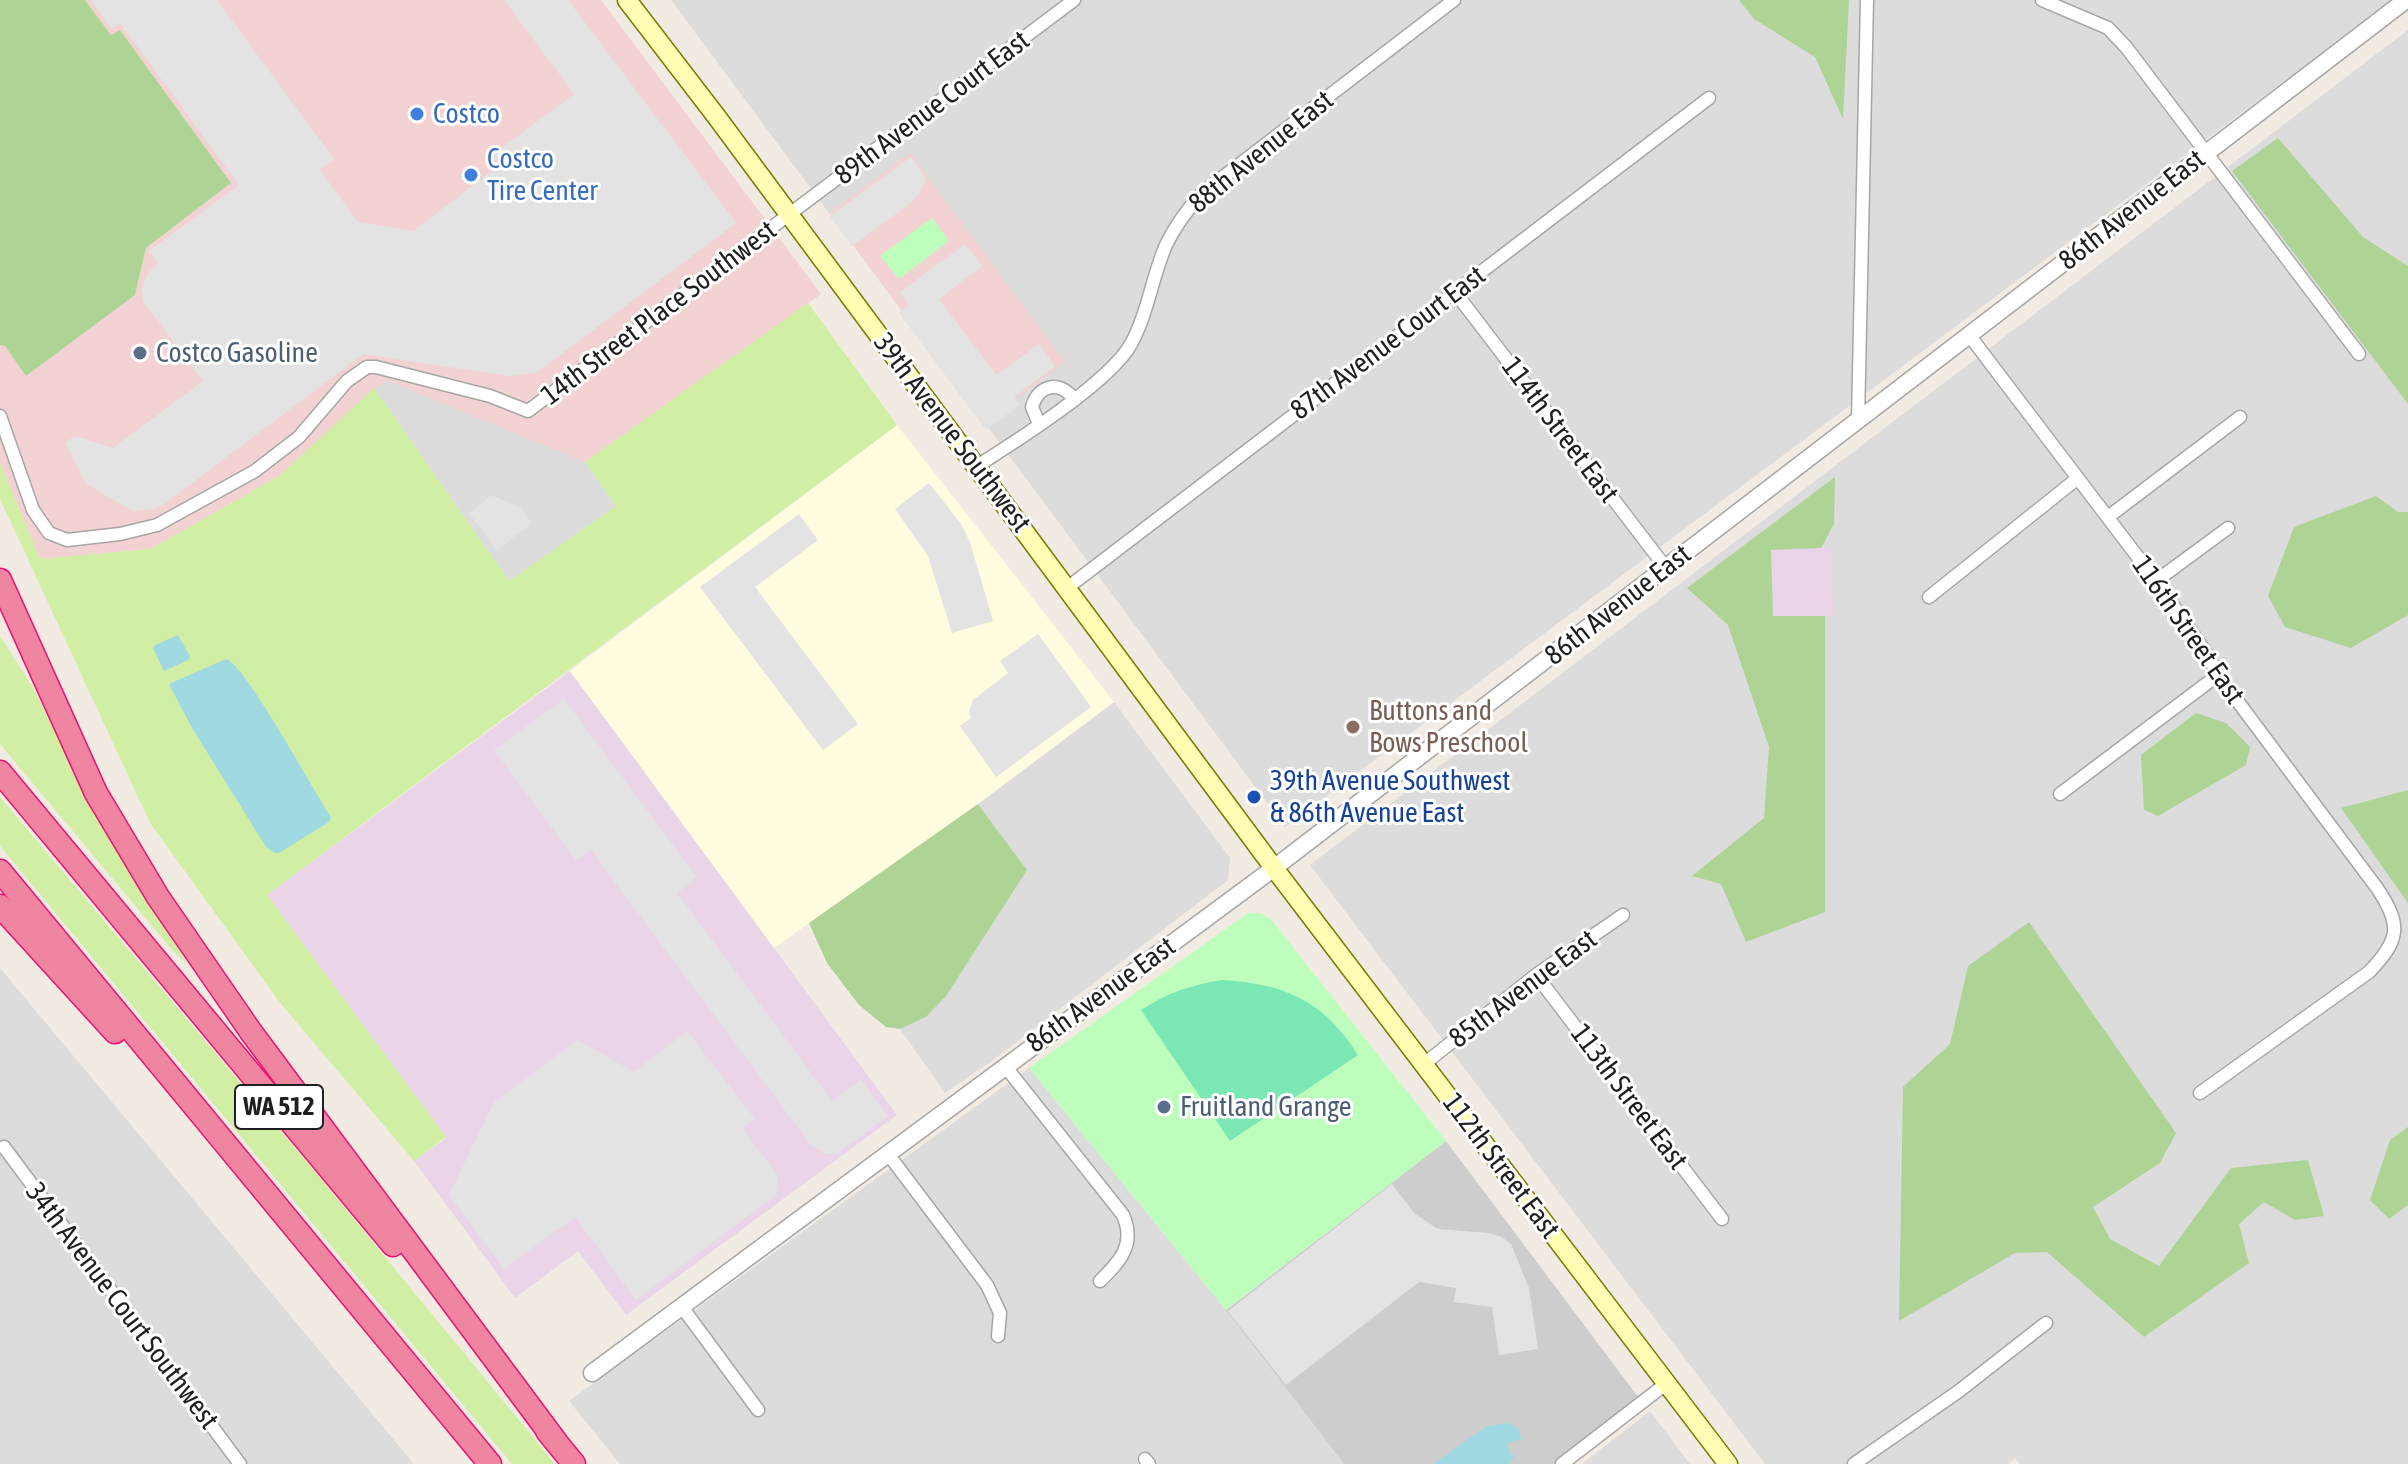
<!DOCTYPE html>
<html>
<head>
<meta charset="utf-8">
<style>
  body { margin:0 }
  canvas { display:block; background:#f1ebe4 }
</style>
</head>
<body>
<canvas width="2408" height="1464"></canvas>
<script>
const g = document.querySelector('canvas').getContext('2d');
g.lineJoin = 'round';
function fill(path, color) {
  g.fillStyle = color;
  g.fill(path, 'evenodd');
}
function trace(path, color, width, dash) {
  g.strokeStyle = color;
  g.lineWidth = width;
  g.lineCap = dash ? 'butt' : 'round';
  g.setLineDash(dash || []);
  g.stroke(path);
}
function write(font, color, halo, rows, align = 'center') {
  g.font = font + ' "Asap Condensed",sans-serif';
  g.lineWidth = 6;
  g.setLineDash([]);
  g.textBaseline = 'middle';
  g.strokeStyle = halo;
  g.fillStyle = color;
  for (const [text, x, y, turn = 0] of rows) {
    g.save();
    g.translate(x, y);
    g.rotate((+turn || 0) * Math.PI / 180);
    g.textAlign = isNaN(turn) ? turn : align;
    if (halo) g.strokeText(text, 0, 0);
    g.fillText(text, 0, 0);
    g.restore();
  }
}
fill(new Path2D(`
  M671,0h1722l-1108,827 -301,-405 -74,-268 -81,59z
  M2408,30v1434h-388l-5,-6 -7,6h-243l-455,-599z
  M386,380l199,82 31,44 -107,75 -135,-193z
  M1114,702l116,156 -2,22 -235,180 -48,33 -45,-64 26,-12 101,-147 -49,-66z
  M0,968l414,496h-414z
  M1029,1068l197,242 118,154h-724l-51,-63z
  M1650,1411l40,53h-108z`), '#dddcdc');
fill(new Path2D(`
  M85,0h516l220,294 -236,168 -199,-82 -107,96 -128,73 -111,10 -40,-96v-118l5,1 21,29 109,-80 11,-47 85,-65 -111,-153 -9,6z
  M910,153l155,209 -81,60 -155,-209z`), '#f3d2d3');
fill(new Path2D(`
  M1831,548l2,67 -60,2 -2,-68z
  M570,671l327,444 -271,200 -48,-64 -63,47 -101,-137 32,-23 -179,-243z`), '#ead5e8');
fill(new Path2D(`
  M897,425l217,277 -136,102 -204,144 -204,-277z`), '#fffcdf');
fill(new Path2D(`
  M1446,1141l196,261 -80,62h-218l-118,-154z`), '#cdcdcd');
fill(new Path2D(`
  M808,303l89,122 -630,470 179,242 -32,24 -133,-157 -131,-181 -150,-324v-36l40,96 111,-10 128,-73 95,-88 135,193 107,-75 -31,-44z
  M0,636l32,50 57,112 99,167 -15,-14 -173,-207z
  M0,797l312,371 243,296h-43l-512,-618z`), '#d0efa5');
fill(new Path2D(`
  M0,0h85l26,35 9,-5 111,153 -85,65 -11,47 -109,81 -21,-30 -5,-1z
  M1739,0h110l-6,119 -28,-62 -61,-38z
  M2278,138l85,99 45,29v138l-176,-233z
  M1835,477l-1,47 -13,24 -50,2 2,66h52v296l-79,30 -25,-58 -29,-8 72,-58 5,-71 -41,-122 -41,-37z
  M2376,496l22,16h10v103l-57,33 -66,-21 -17,-31 26,-69z
  M2196,713l30,10 24,24 -4,18 -88,51 -14,-6 -3,-55z
  M2408,790v113l-67,-95z
  M978,804l49,66 -81,126 -20,21 -26,12 -14,-2 -27,-22 -32,-42 -18,-40z
  M2029,922l147,211 -16,30 -67,44 17,32 49,27 72,-98 77,-8 16,56 -29,4 -31,-18 -25,22 10,39 -105,74 -97,-85 -32,1 -116,68 4,-234 47,-43 18,-78z
  M2408,1127v78l-19,14 -19,-19 20,-60z`), '#add495');
fill(new Path2D(`
  M932,218l17,23 -50,38 -19,-23z
  M1248,913h12l10,5 176,223 -220,169 -197,-242z`), '#befebd');
fill(new Path2D(`
  M1222,980c63,4 101,20 136,75l-128,86 -89,-131c26,-17 50,-25 81,-30z`), '#7be7b4');
fill(new Path2D(`
  M91,0h126l117,159 -14,11 38,52 55,9 87,-66 -8,-10 82,-61 -70,-94h64l168,223 -200,150 -28,3 -145,-22 -200,151 -10,4 -20,2 -47,-27 -21,-42 11,-6 37,12 90,-67 -60,-80 -1,-12 5,-15 11,-11 -9,-12 90,-66 -119,-162 -8,6z
  M911,157l15,22 -7,15 -8,9 -59,43 -22,-30z
  M965,244l17,22 -43,33 57,76 43,-31 16,22 -41,31 6,8 -34,25 -87,-117 10,-8 -9,-13z
  M929,483l32,41 9,18 23,79 -41,12 -24,-77 -33,-47z
  M492,495l30,14 10,14 -35,27 -28,-37z
  M799,514l19,26 -63,47 103,137 -35,26 -123,-163z
  M1038,634l53,73 -95,70 -36,-51 11,-8 -2,-6 4,-12 35,-27 -8,-12z
  M564,699l133,178 -20,16 155,208 29,-21 27,36 -51,38h-13l-14,-10 -219,-294 -15,10 -82,-110z
  M687,1031l68,88 -12,10 35,47 -2,19 -140,105 -61,-83 -71,52 -55,-74 45,-93 83,-62 57,32z
  M1392,1184l23,30 23,15 51,4 13,4 9,7 18,44 9,61 -39,6 -7,-48 -38,-5 2,-14 -37,-6 -133,103 -58,-74z`), '#e3e3e3');
fill(new Path2D(`
  M178,635l12,21 -2,4 -24,11 -11,-23 2,-3z
  M226,659c19,5 88,133 105,158l-2,5 -50,31h-5l-8,-6 -74,-119 -23,-44z
  M1509,1423l10,6 2,10 -14,5 4,11 5,-1 -7,10h-76l54,-38z`), '#a1d9e2');
const minor = new Path2D(`
  M2042,0l66,28 18,19 233,307
  M1455,292l211,276
  M1969,335l187,246 51,73 11,21 159,213c25,37 23,52 -8,84l-169,121
  M0,416l33,94 16,23 18,7 53,-6 37,-9 98,-54 44,-34 48,-56 20,-14h9l114,29 38,15 546,-411
  M1858,420l9,-420
  M1039,424l-7,-17c6,-22 27,-27 41,-9
  M977,466c38,-24 133,-84 154,-122 17,-31 21,-67 35,-99 9,-19 21,-35 35,-51l253,-194
  M2108,517l132,-100
  M2156,581l72,-53
  M1067,588l642,-490
  M1929,597l149,-119
  M2060,794l158,-119
  M1536,975l186,244
  M1424,1064l112,-89 87,-60
  M1005,1066l118,149c13,30 -3,46 -23,66
  M4,1147l236,317
  M888,1154l99,131 13,28 -2,23
  M682,1307l76,103
  M1145,1459l4,5
  M1562,1464l105,-81
  M1854,1464l105,-73 87,-68`);
const tertiary = new Path2D(`
  M592,1373l682,-505 1132,-868`);
const secondary = new Path2D(`
  M627,0l89,116 558,752 454,596`);
const motorway = new Path2D(`
  M0,580l96,213 62,104 93,135 306,411
  M0,772l393,473
  M0,871l490,593
  M0,906l115,126
  M547,1431l27,33`);
trace(minor, '#a6a6a6', 15);
trace(tertiary, '#a6a6a6', 19);
trace(secondary, '#797c00', 21);
trace(motorway, '#ec1470', 25);
trace(minor, '#fff', 12);
trace(tertiary, '#fff', 16);
trace(secondary, '#fffdb4', 18);
trace(motorway, '#ef85a1', 22);
for (const [x, y, r, color] of [
  [417,114,8,"#3f7fe0"],
  [471,175,8,"#3f7fe0"],
  [140,353,8,"#5c6f8a"],
  [1353,727,8,"#8d6e63"],
  [1254,797,8,"#1a4fb4"],
  [1164,1107,8,"#5c6f8a"]
]) {
  const dot = new Path2D();
  dot.arc(x, y, r, 0, 2 * Math.PI);
  g.fillStyle = color;
  g.fill(dot);
  trace(dot, '#fff', 3);
}
for (const [x, y, w] of [
  [279,1107,88]
]) {
  const box = new Path2D();
  box.roundRect(x - w / 2, y - 22, w, 44, 6);
  g.fillStyle = '#fff';
  g.fill(box);
  trace(box, '#1f1f1f', 2);
}
write('bold 26px', '#1f1f1f', null, [
  ["WA 512",279,1107]
]);
write('28px', '#1f1f1f', '#fff', [
  ["89th Avenue Court East",932,108,-37],
  ["88th Avenue East",1261,152,-39],
  ["86th Avenue East",2132,210,-38],
  ["14th Street Place Southwest",659,313,-37],
  ["87th Avenue Court East",1388,343,-37],
  ["114th Street East",1560,430,53],
  ["39th Avenue Southwest",952,433,53],
  ["86th Avenue East",1618,605,-38],
  ["116th Street East",2188,630,55],
  ["85th Avenue East",1523,989,-37],
  ["86th Avenue East",1101,995,-36],
  ["113th Street East",1629,1097,53],
  ["112th Street East",1501,1166,53],
  ["34th Avenue Court Southwest",122,1306,53]
]);
write('28px', '#366cbe', '#fff', [
  ["Costco",433,114],
  ["Costco",487,159],
  ["Tire Center",487,191]
], 'left');
write('28px', '#4e5e75', '#fff', [
  ["Costco Gasoline",156,353],
  ["Fruitland Grange",1180,1107]
], 'left');
write('28px', '#785e54', '#fff', [
  ["Buttons and",1369,711],
  ["Bows Preschool",1369,743]
], 'left');
write('28px', '#164399', '#fff', [
  ["39th Avenue Southwest",1270,781],
  ["& 86th Avenue East",1270,813]
], 'left');
</script>
</body>
</html>
